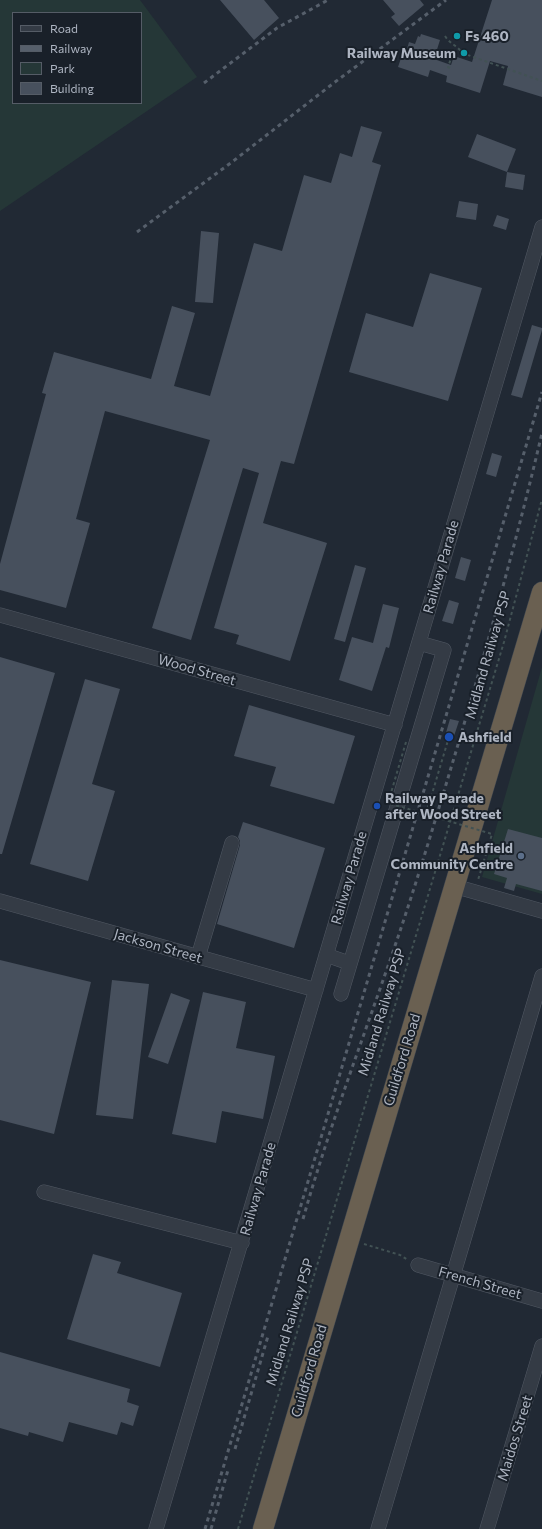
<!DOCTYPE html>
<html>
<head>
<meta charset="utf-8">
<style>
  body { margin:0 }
  #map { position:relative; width:542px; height:1529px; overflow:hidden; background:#212934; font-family:Commissioner,sans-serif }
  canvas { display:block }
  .legend { position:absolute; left:12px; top:12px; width:130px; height:92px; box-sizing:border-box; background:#192029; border:1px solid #555c66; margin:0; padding:5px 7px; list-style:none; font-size:12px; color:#aeb5c2 }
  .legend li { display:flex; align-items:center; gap:8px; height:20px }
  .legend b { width:20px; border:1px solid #555c66 }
</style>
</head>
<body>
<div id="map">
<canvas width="542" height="1529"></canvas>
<ul class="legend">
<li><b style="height:5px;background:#343b45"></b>Road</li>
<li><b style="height:5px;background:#565f6b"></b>Railway</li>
<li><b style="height:11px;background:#253737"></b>Park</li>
<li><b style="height:11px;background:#47505d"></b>Building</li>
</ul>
</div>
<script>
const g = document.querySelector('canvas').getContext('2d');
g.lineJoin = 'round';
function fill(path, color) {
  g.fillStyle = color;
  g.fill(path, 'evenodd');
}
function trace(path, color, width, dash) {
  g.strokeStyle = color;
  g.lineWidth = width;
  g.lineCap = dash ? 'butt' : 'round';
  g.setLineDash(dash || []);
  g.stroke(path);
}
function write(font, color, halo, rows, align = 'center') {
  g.font = font + ' Commissioner,sans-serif';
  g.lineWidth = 4;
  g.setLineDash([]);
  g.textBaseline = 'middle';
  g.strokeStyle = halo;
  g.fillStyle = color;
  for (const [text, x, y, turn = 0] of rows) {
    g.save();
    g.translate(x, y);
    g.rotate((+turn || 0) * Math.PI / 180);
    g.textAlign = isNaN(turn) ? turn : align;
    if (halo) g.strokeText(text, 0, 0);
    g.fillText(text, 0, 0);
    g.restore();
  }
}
fill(new Path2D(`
  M0,0h140l57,77 -197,134zM13,13h128v90h-128z
  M542,667v227l-60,-17z`), '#253737');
fill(new Path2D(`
  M220,0h44l15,18 -25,22z
  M383,0h37l4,5 -25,21 -8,-9 4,-3z
  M492,0h50v97l-39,-12 5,-19 -18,-5 -10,32 -34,-11 1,-6 -17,-6 -2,7 -30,-10 6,-18h3l2,-7 6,2 3,-8 2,1 1,-3 19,6 -6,19 17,6 3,-9 18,6z
  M361,126l21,6 -10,30 9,3 -87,299 -13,-3 -18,62 64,20 -37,118 -54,-17 3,-9 -25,-7 45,-155 -16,-5 -52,172 -39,-12 58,-188 -105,-29 -29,108 14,4 -24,85 -66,-18v-26l46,-170 -4,-1 12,-41 97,27 21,-73 23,7 -21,73 36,10 44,-153 28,8 22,-76 27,8 9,-30 12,4z
  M477,134l39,15 -9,23 -39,-15z
  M507,172l18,3 -2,15 -18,-3z
  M459,201l19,3 -2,16 -20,-3z
  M497,215l12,4 -3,11 -13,-4z
  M201,231l18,2 -6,70 -18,-1z
  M430,273l52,15 -34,113 -99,-29 17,-59 47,14z
  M532,325l10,3v2l-20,68 -11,-3z
  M492,453l10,3 -6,21 -10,-3z
  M461,557l10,3 -6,21 -10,-3z
  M355,565l11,3 -21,74 -11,-3z
  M449,600l10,3 -6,21 -11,-3z
  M383,604l16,4 -10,40 -3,-1 -14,44 -33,-11 13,-43 21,6z
  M0,657l55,16 -53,181h-2z
  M85,679l35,10 -28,95 23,7 -27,90 -58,-17z
  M249,705l106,31 -21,68 -64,-18 6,-19 -42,-11z
  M450,719l9,2 -6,18 -8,-3z
  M243,822l82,26 -31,100 -77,-24 23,-79v-4l-2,-4z
  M508,829l34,9v53l-26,-7 -2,7 -10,-3 3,-10 -13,-4z
  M0,960l91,22 -37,152 -54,-14z
  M112,980l37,4 -16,135 -37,-4z
  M203,992l43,10 -10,46 39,8 -12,63 -41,-8 -6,32 -44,-9z
  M171,993l19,7 -22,64 -20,-7z
  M93,1254l28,8 -4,11 65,20 -22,74 -93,-28z
  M0,1352l130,37 -3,13 12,4 -6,20 -12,-4 -4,13 -48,-13 -6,20 -34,-10 -1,4 -28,-8z`), '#47505d');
const minor = new Path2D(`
  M0,615l395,110
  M454,886l88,25
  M0,901l316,89
  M326,955l23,8
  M198,957l34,-114
  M341,994l103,-344 -25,-7
  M44,1192l198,51
  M418,1265l124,36
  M156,1529l386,-1302
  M378,1529l164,-553
  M487,1529l55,-183`);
const highway = new Path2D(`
  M263,1529l279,-937`);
trace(minor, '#515863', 15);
trace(highway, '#3e454f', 21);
trace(new Path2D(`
  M445,36c5,8 13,10 17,17l80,28
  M450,68l-2,-1 7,-20
  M426,814l23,-77
  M364,1244l36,11 8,5
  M238,1529l266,-887 38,-143`), '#425254', 2, [3, 3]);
trace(minor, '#343b45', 14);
trace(highway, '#6a6051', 20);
trace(new Path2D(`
  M204,83l73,-55 51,-28
  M137,232l95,-70 103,-80 111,-82
  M303,1219c27,-95 63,-188 95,-282 21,-62 40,-126 59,-189 31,-105 60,-209 85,-315
  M235,1449l33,-113
  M205,1529l337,-1137
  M211,1529l17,-59`), '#565f6b', 3, [4, 4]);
trace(new Path2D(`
  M406,742l-18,61 104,31 -14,46`), '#425254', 2, [3, 3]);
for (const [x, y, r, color] of [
  [457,36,4,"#0f9aa8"],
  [464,53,4,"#0f9aa8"],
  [449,737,5,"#1a4fb4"],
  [377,806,4,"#1a4fb4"],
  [521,856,4,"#5c6f8a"]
]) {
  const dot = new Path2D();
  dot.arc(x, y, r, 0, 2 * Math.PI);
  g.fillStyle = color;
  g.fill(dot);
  trace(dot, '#192029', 1.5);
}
write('bold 14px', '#aeb5c2', '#192029', [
  ["Fs 460",465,36],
  ["Railway Museum",456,53,"right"],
  ["Ashfield",458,737],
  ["Railway Parade",385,798],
  ["after Wood Street",385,814],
  ["Ashfield",513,848,"right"],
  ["Community Centre",513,864,"right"]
], 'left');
write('14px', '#aeb5c2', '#192029', [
  ["Railway Parade",441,567,-74],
  ["Midland Railway PSP",488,655,-74],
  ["Wood Street",197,670,16],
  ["Railway Parade",349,878,-74],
  ["Jackson Street",158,946,16],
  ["Midland Railway PSP",382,1012,-73],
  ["Guildford Road",402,1060,-73],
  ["Railway Parade",258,1189,-74],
  ["French Street",480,1283,16],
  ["Midland Railway PSP",290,1322,-73],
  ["Guildford Road",309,1371,-74],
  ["Maidos Street",515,1438,-73]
]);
</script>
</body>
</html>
